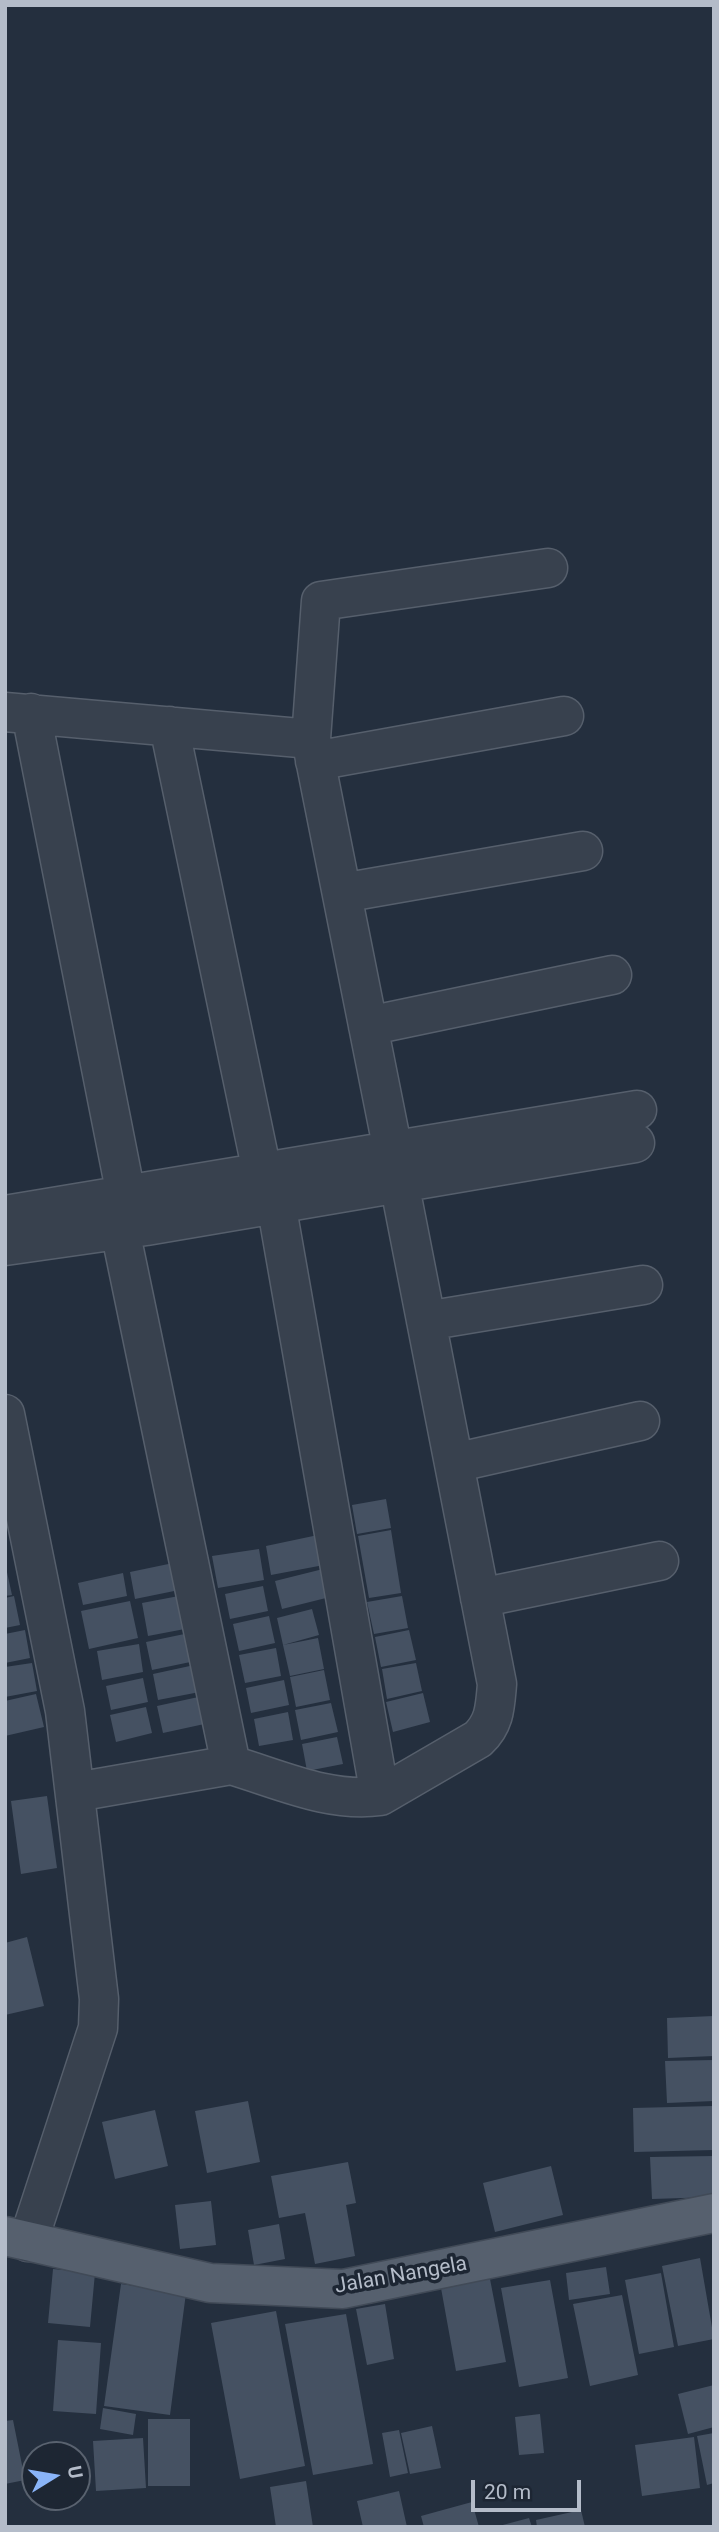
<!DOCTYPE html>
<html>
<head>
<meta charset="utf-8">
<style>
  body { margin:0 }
  #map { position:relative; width:719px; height:2532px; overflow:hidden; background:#242f3e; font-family:Roboto,sans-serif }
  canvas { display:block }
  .frame { position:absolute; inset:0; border:7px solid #b4bcc9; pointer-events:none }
  .north { position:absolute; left:21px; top:2441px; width:70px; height:70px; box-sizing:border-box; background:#1d2633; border:2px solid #59626f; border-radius:50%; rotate:79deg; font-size:19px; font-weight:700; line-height:28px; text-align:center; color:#b4bcc9 }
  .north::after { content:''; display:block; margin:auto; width:24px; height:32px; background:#8ab4f8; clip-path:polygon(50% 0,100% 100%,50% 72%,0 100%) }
  .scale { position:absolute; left:471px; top:2480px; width:110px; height:32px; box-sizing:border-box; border:4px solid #b4bcc9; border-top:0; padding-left:9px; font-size:21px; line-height:24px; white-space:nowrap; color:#b4bcc9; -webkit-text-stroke:5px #1d2633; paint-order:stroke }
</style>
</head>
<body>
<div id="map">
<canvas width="719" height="2532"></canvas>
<div class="frame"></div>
<div class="north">U</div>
<div class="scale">20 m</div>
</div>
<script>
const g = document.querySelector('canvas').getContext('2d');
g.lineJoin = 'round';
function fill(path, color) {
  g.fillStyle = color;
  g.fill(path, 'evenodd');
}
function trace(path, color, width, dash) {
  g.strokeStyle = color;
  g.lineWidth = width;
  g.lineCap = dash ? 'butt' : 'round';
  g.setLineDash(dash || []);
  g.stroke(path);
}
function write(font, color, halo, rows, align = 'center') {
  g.font = font + ' Roboto,sans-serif';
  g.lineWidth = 7;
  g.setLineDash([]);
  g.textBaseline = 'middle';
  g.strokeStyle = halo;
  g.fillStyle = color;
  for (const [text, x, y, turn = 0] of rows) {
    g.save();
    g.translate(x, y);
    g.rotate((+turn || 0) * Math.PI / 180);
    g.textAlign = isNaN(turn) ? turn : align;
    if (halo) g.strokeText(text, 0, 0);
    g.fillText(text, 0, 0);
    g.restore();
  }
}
fill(new Path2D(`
  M386,1499l5,29 -34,6 -5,-29z
  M391,1530l10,63 -32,5 -11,-62z
  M318,1535l6,30 -53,10 -5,-29z
  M259,1549l5,31 -46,8 -6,-32z
  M178,1562l6,27 -49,10 -5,-27z
  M5,1563l7,32 -7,1z
  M323,1569l7,28 -48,12 -7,-28z
  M123,1573l4,23 -44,9 -5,-22z
  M263,1586l5,25 -38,8 -5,-25z
  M184,1595l6,33 -42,8 -6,-33z
  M14,1596l6,29 -15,3v-30z
  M402,1596l6,32 -34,6 -7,-32z
  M130,1601l8,37 -49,11 -8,-38z
  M312,1609l7,26 -36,10 -6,-27z
  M269,1616l6,27 -36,8 -6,-27z
  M25,1630l5,28 -25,5v-29z
  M409,1630l7,30 -35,7 -6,-30z
  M194,1632l6,28 -48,10 -6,-28z
  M318,1638l6,31 -34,7 -7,-31z
  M139,1644l4,28 -41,8 -5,-29z
  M276,1648l5,28 -36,7 -6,-28z
  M32,1663l5,28 -32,6v-30z
  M416,1663l6,28 -35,8 -5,-30z
  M199,1664l6,27 -47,9 -5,-26z
  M324,1670l6,30 -34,7 -6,-30z
  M143,1678l5,24 -37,8 -5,-24z
  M284,1680l5,25 -38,8 -5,-25z
  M423,1693l7,29 -37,10 -7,-30z
  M36,1694l8,33 -39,9v-35z
  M203,1696l6,27 -46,10 -6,-27z
  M331,1703l7,29 -37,8 -6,-30z
  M146,1707l6,26 -36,9 -6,-27z
  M288,1712l5,28 -34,6 -5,-27z
  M337,1737l6,27 -36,7 -5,-27z
  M47,1796l10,72 -36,6 -10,-73z
  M27,1937l17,69 -39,9v-72z
  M714,2016v40l-46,2 -1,-40z
  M714,2060v41l-47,2 -2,-42z
  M248,2101l12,61 -53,11 -12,-62z
  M713,2106l1,44 -80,2 -1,-44z
  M155,2110l13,56 -53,13 -13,-57z
  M714,2156v41l-62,2 -2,-42z
  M348,2162l8,41 -10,2 9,51 -40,8 -10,-51 -26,5 -8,-42z
  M551,2166l12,49 -68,17 -12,-49z
  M211,2201l5,44 -36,4 -5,-44z
  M279,2224l6,35 -31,6 -6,-35z
  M700,2258l14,81 -36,7 -16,-80z
  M606,2267l4,27 -41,6 -3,-27z
  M53,2269l42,4 -5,54 -42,-4z
  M661,2273l13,74 -35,7 -14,-74z
  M490,2279l16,83 -50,9 -15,-83z
  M550,2280l18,98 -49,9 -18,-99z
  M121,2284l65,9 -16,122 -66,-9z
  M622,2295l16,80 -48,11 -17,-82z
  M385,2304l9,55 -27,6 -11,-56z
  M276,2311l29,155 -65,13 -29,-156z
  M346,2314l27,150 -60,11 -28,-151z
  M58,2340l43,3 -5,71 -43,-3z
  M714,2385v42l-26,7 -10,-40z
  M103,2408l33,6 -3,21 -33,-6z
  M540,2414l4,39 -25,2 -4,-38z
  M148,2419h42v67h-42z
  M13,2420l12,60 -20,4v-63z
  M432,2426l9,42 -31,6 -9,-41z
  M399,2430l9,43 -18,4 -8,-44z
  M714,2433v50l-7,2 -10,-49z
  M694,2437l6,51 -58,8 -7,-51z
  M143,2438l3,50 -50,3 -3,-50z
  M306,2481l7,46h-37l-6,-40z
  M399,2491l8,36h-44l-6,-26z
  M472,2502l7,25h-55l-3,-11z
  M581,2510l4,17h-48l-1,-7z
  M529,2518l3,9h-33v-1z`), '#455162');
const minor = new Path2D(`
  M5,712l306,27 82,412
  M31,713l95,482
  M169,726l93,446
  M311,739l10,-138 227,-33
  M315,761l249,-45
  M342,893l241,-42
  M368,1026l244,-51
  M5,1215l632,-105
  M5,1246l141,-20 489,-83
  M426,1321l217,-36
  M5,1414l60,297 34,288 -1,29 -70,214
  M454,1463l186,-42
  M480,1598l179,-37
  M231,1765c48,14 98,38 149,31l-104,-593
  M76,1792l155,-27 -111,-535
  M380,1796l98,-57c17,-16 17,-32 19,-55l-98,-502`);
const primary = new Path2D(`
  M5,2236l205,47 133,6 371,-76`);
trace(minor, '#565f6c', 41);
trace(primary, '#414a57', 41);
trace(minor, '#38414e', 38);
trace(primary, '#56606e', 38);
write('21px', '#b4bcc9', '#1d2633', [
  ["Jalan Nangela",401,2276,-10]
]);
</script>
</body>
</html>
